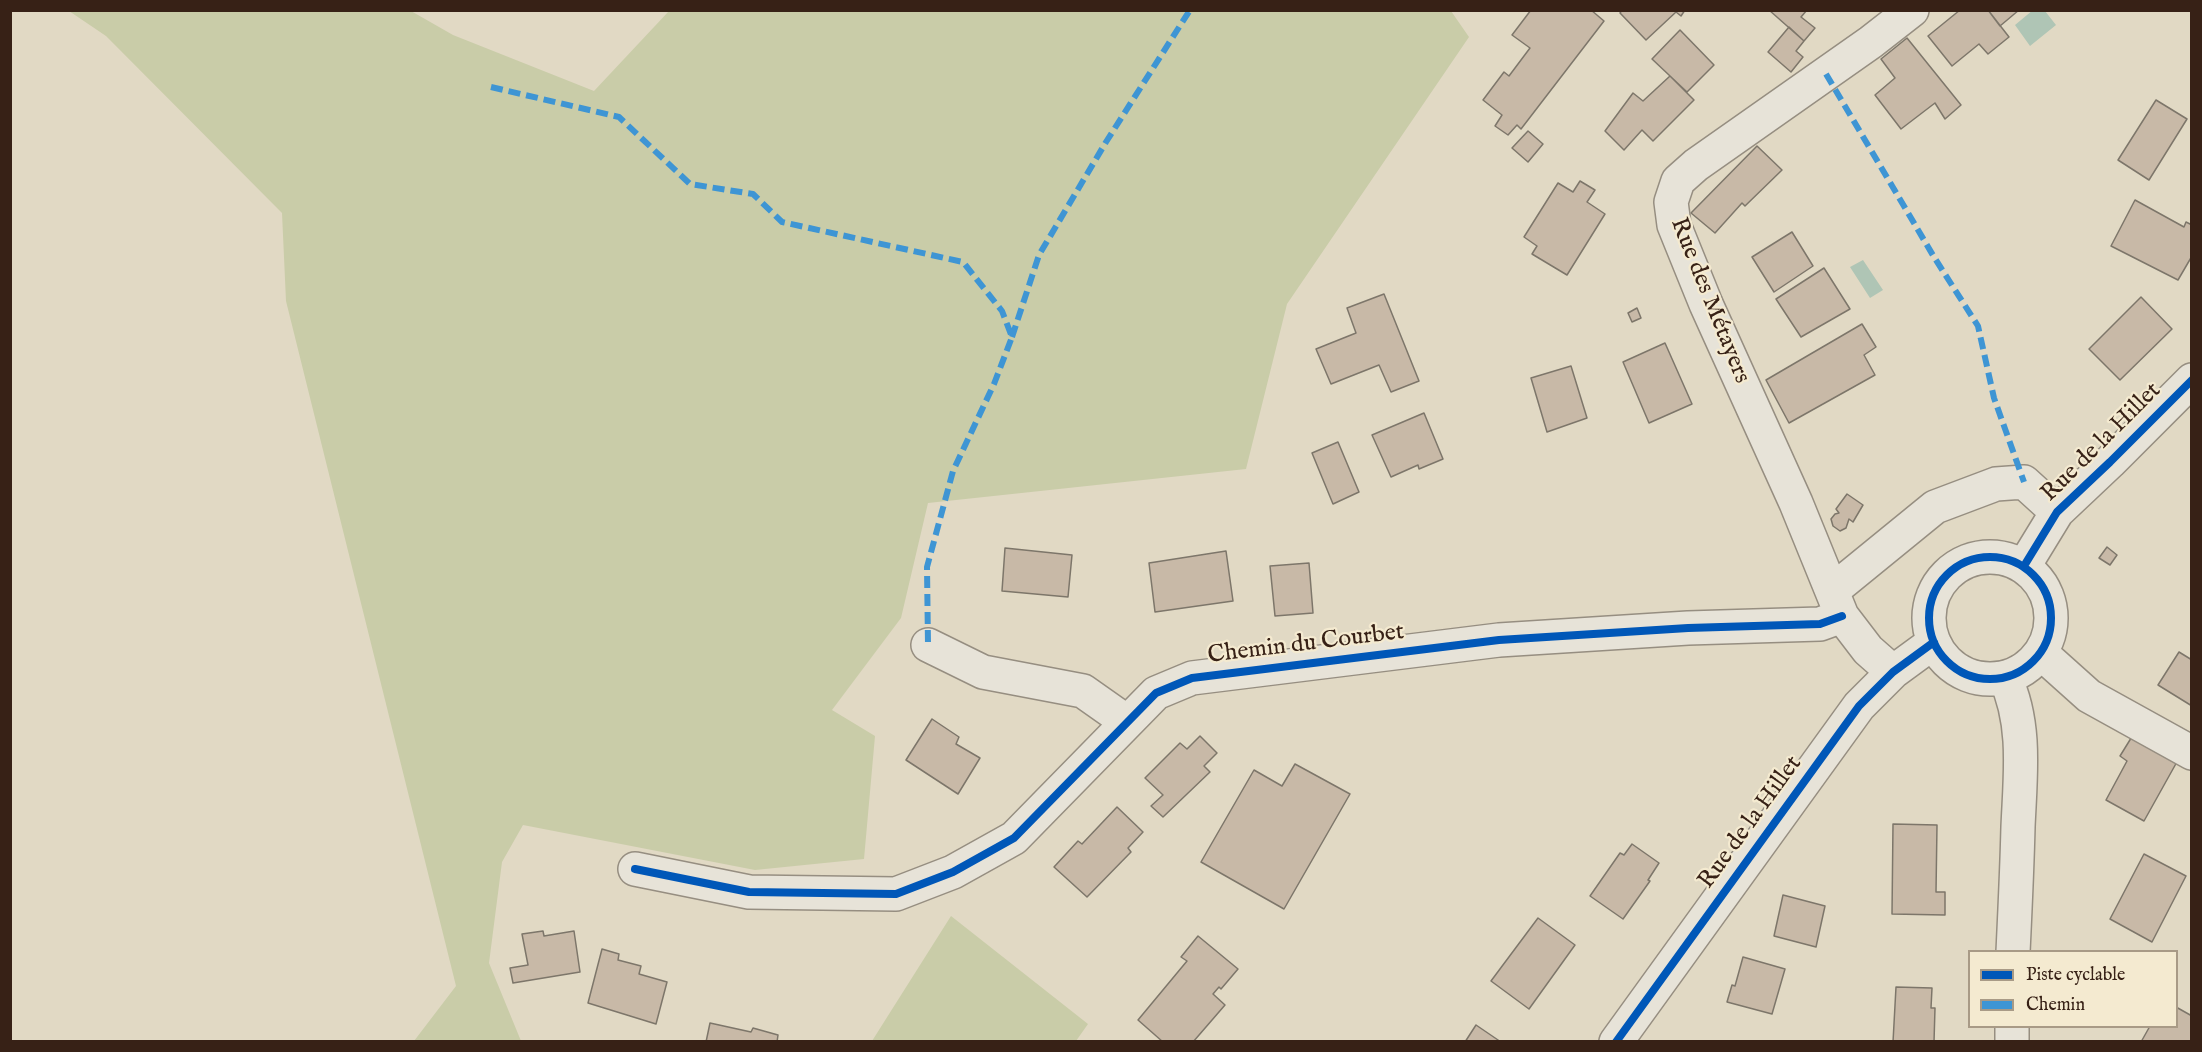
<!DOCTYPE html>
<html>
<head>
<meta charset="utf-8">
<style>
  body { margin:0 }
  #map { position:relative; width:2202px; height:1052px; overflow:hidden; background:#e1d9c4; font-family:"IM FELL English",serif }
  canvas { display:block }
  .frame { position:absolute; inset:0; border:12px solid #372116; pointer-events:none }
  .legend { position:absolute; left:1968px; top:950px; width:210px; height:78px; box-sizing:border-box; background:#f4ead0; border:2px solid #a89a86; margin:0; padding:8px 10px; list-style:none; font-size:18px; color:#372116 }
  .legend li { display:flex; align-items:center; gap:12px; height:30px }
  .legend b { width:30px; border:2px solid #a89a86 }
</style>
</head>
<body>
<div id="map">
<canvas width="2202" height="1052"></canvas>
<div class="frame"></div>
<ul class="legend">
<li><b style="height:8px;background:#0057b8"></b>Piste cyclable</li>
<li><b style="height:8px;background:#3e95d4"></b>Chemin</li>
</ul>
</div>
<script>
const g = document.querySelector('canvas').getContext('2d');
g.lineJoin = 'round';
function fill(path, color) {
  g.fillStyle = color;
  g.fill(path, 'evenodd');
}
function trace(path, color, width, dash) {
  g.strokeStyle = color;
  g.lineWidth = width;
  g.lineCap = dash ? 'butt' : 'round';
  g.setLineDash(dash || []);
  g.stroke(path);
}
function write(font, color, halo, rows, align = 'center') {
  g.font = font + ' "IM FELL English",serif';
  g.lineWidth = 4.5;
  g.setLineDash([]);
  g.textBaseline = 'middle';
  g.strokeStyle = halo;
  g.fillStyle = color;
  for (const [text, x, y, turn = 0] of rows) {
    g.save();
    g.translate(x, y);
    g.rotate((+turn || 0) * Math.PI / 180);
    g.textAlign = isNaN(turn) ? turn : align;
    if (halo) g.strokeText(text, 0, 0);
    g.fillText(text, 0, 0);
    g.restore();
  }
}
fill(new Path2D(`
  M1451,11l18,26 -182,267 -41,165 -318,34 -27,115 -69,92 43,26 -11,123 -109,11 -232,-45 -21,37 -13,101 32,78h-107l42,-55 -170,-685 -4,-88 -176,-177 -37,-25h342l42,24 141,56 75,-80z
  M951,916l137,108 -12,17h-204z`), '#c9cca8');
fill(new Path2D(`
  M2033,10l12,1 11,14 -26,21 -15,-21z
  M1863,260l20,30 -13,8 -20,-31z`), '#afc5b5');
const building = new Path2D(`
  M1531,10h60l13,11 -83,108 -4,-4 -9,10 -13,-9 7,-11 -19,-15 21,-28 5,4 21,-28 -18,-13z
  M1622,10h63l-4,6 -5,-4 -30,28 -26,-27z
  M1769,10h38l-6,7 14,11 -11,13z
  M1960,10h28l21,27 -21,17 -9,-10 -27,22 -24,-30z
  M1988,10h31l-19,16z
  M1789,27l15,14 -8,10 7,6 -12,15 -23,-20z
  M1680,30l34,35 -27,27 -35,-33z
  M1907,38l54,67 -16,14 -10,-16 -34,26 -26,-34 20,-17 -14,-19z
  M1670,76l24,24 -41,41 -11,-11 -18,20 -19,-19 28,-38 10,8z
  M2156,100l31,19 -38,61 -31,-20z
  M1528,131l15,13 -15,18 -16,-14z
  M1757,146l25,24 -37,36 -3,-3 -27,30 -24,-20z
  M1580,181l15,9 -8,12 18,12 -38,61 -35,-21 5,-8 -13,-9 34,-54 15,9z
  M2135,200l49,27 2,-5 6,3v31l-14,24 -67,-34z
  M1792,232l21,34 -39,26 -22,-35z
  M1824,268l26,41 -49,28 -25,-38z
  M1384,294l35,87 -28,11 -12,-27 -48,19 -15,-35 40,-16 -9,-25z
  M2141,297l31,32 -52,51 -31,-31z
  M1637,308l4,10 -9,4 -4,-9z
  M1862,324l14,23 -12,8 11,20 -86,48 -23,-43z
  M1665,343l27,61 -43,19 -26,-61z
  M1571,366l16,52 -40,14 -16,-54z
  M1424,413l19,46 -24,10 -1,-4 -27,12 -19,-42z
  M1338,442l21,50 -26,12 -21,-51z
  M1847,494l16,11 -10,17 -4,-3 -3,9 -6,3 -7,-5 -2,-7 4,-5 4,-1 -3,-4z
  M2107,547l10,8 -7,10 -11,-7z
  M1005,548l67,7 -4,42 -66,-6z
  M1226,551l7,50 -78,11 -6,-49z
  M1309,563l4,50 -38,3 -5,-50z
  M2179,652l13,8v46l-34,-21z
  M932,719l27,18 -3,7 24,14 -22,36 -52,-34z
  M2133,735l45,25 -34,61 -38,-21 21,-39 -7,-5z
  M1200,736l17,17 -13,13 6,6 -47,45 -12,-11 12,-11 -18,-17 35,-35 7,6z
  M1295,764l55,30 -66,115 -83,-47 53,-92 28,16z
  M1117,807l26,25 -15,16 3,4 -44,45 -33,-30 24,-26 4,3z
  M1893,824l44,1 -1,67h9v23l-53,-1z
  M1632,844l27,19 -11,17 2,1 -27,38 -33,-23 30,-43 4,2z
  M2144,854l42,22 -34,66 -42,-23z
  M1783,895l42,11 -9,41 -42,-11z
  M1538,918l37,27 -46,64 -38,-28z
  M543,931l1,5 30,-5 6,41 -67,11 -3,-15 18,-3 -6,-31z
  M1198,936l40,33 -17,20 -2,-2 -6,7 12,11 -32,37h-30l-25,-22 49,-59 -6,-4z
  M602,949l17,5 -1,6 23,6 -2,8 28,8 -11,42 -68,-21z
  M1743,957l42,12 -13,45 -45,-12 5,-17 3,1z
  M1896,987l36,1 -1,20h4l-1,34h-41z
  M2176,1007l16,9v26h-51l9,-16h26z
  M710,1023l41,9 2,-4 25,7 -1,7h-71z
  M1476,1025l25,17h-36z`);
fill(building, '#c8b9a7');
trace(building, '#7d766a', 1.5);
const minor = new Path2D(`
  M1929 618a61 61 0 1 1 122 0a61 61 0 1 1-122 0Z
  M2024,566l33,-54 53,-50 82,-82
  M1832,591l103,-84 61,-23 28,-2 33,30
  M928,645l55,27 100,19 44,31
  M2041,653l48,43 103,57
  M1893,672l-25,-22 -26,-34 -46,-113 -90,-199 -32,-79 -3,-23 7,-21 18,-16 175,-123 41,-32
  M2005,678c22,46 15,100 13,149 -1,42 -3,83 -5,125
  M635,869l114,23 147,2 57,-22 61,-34 142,-145 36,-15 307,-38 189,-12 132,-4 22,-8
  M1616,1042l243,-336 34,-34 41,-30
  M2012,1042v-16`);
trace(minor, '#968e81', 36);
trace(minor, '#e7e3d8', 33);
trace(new Path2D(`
  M1826,74l108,183 44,69 16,72 30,84
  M491,87l128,30 71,67 63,10 29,28 181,40 39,49 10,26 -18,47 -41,87 -26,96 1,78
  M1012,337l27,-82 67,-113 84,-132`), '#3e95d4', 6, [12, 6]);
trace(new Path2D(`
  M1929 618a61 61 0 1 1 122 0a61 61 0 1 1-122 0Z
  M2024,566l33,-54 53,-50 82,-82
  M635,869l114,23 147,2 57,-22 61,-34 142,-145 36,-15 307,-38 189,-12 132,-4 22,-8
  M1616,1042l243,-336 34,-34 41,-30`), '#0057b8', 8);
write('24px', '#372116', '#f4ead0', [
  ["Rue des Métayers",1709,301,68],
  ["Rue de la Hillet",2102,443,-45],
  ["Chemin du Courbet",1306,645,-7],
  ["Rue de la Hillet",1751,823,-54]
]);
</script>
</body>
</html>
